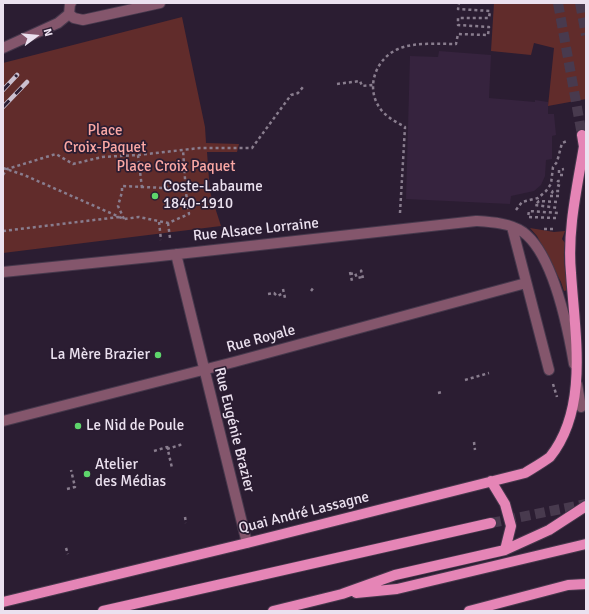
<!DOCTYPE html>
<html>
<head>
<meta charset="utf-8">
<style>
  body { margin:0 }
  #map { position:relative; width:589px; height:614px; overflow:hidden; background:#2b1d32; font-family:Signika,sans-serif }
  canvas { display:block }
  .frame { position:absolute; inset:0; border:4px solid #ebe1ef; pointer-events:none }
  .north { position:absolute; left:16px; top:16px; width:40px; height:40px; -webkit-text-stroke:3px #2b1d32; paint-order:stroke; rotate:74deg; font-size:11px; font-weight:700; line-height:16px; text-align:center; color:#ebe1ef }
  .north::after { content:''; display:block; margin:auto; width:14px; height:18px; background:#ebe1ef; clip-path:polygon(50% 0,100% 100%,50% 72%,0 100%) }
</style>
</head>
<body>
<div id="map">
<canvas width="589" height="614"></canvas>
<div class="frame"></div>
<div class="north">N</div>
</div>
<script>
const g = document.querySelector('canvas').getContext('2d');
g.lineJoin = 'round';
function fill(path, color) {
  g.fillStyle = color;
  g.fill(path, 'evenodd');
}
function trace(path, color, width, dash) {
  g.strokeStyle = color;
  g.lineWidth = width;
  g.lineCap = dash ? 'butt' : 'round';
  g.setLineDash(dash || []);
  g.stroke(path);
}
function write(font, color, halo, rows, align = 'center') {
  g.font = font + ' Signika,sans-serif';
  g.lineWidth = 3.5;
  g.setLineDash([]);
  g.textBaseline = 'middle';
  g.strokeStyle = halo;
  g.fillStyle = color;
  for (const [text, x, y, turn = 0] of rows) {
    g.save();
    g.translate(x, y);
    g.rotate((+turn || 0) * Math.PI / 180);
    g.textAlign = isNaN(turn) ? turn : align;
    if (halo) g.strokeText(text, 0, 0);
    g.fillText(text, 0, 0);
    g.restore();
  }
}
fill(new Path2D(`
  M439,51l52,4 -2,43 46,4v-2l13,2v12h6l2,21 -4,1v23l-6,1 -1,16 -4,9 -7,6 -23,5 -1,8 -104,-5 4,-143 28,1z`), '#36233e');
fill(new Path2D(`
  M494,3h92v96l-38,7 6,-58 -20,-5 -3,12 -40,-4z
  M182,17l23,110 1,16 33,1 -2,8h-30l3,40 11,34 -218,27v-190z
  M530,228l24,4 11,-1 -3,8 3,4c-3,15 1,31 3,47l-4,1 -3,-9 -24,-46z`), '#612c2b');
trace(new Path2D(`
  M558,3l24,132
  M580,3l6,32
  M491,523l95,-19`), '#483a4e', 10, [10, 5]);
const minor = new Path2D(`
  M69,14l5,4 9,2 77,-17
  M3,48l55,-25 11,-9 1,-10 1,-1
  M512,227l37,143
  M176,254l71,289
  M3,272l148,-15 325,-36c15,1 34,2 47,11 30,22 45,97 51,132
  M577,384l4,23
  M3,421l231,-59 292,-79`);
const major = new Path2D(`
  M582,135l3,18
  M491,481l14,23 6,22 -6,24
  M356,593l41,-4 189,-45
  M3,602l244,-59 278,-70c8,-5 17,-10 25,-16 39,-49 25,-121 21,-184 -4,-42 6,-85 13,-127
  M103,611l388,-88
  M273,611l69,-17 53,-19 110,-25 44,-20 37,-24
  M469,611l99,-26 18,-1`);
trace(minor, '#46384c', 12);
trace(major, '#46384c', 12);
trace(new Path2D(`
  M337,84l23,-3 2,5 11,-1
  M138,155l4,33
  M3,168l21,7 100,44 15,-2 29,6 21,-9 -3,-21 -3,-43
  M3,175l4,-6 49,-15 17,10 29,-7 36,-2 62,-7h52l39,-53 7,-2 5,-6
  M563,175h-4v-5l5,-1
  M560,186l-3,-1 1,-4h4
  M559,196h-9l3,-5h8
  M557,202l-18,-1 -4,4 23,3
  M516,210l6,-8 16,-4 8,-7 5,-7 2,-17 4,-5 5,-19 5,-2
  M400,213l5,-86c-7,-4 -15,-8 -21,-14 -20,-20 -11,-53 14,-64 15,-7 42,-5 58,-5l2,-10 30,1 1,-8 -31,-2v-7h31l1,-7 -32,-2 1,-6
  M556,218l-28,-1 1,-6 29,2
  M124,219l-6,-13 4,-14v-6l42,2 21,-3
  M159,222l2,18
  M168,223l2,15
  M544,229h11
  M3,231l116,-14
  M362,270l-1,1 2,7
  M350,272l2,9
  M350,274l5,-1 2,5 5,-1
  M283,289l2,9
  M311,291l3,-4
  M268,294l6,-1 3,3 7,-3
  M465,380l24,-7
  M553,384l4,13
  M438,393l4,-1
  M474,442l1,8
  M167,446l5,22
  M167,449l13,-4 3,-2
  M154,451l13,-4
  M67,489l8,-2 -4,-17
  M185,517l1,6
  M66,548l2,6`), '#897d8e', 2.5, [3, 3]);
trace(minor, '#84566c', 10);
trace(major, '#e585b6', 10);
const rail = new Path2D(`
  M3,90l14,-15
  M3,107l24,-25`);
trace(rail, '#cbc0d0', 4.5);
trace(rail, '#2b1d32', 3, [9]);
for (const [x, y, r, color] of [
  [155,196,4,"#5ed56c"],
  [158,355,4,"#5ed56c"],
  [78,426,4,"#5ed56c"],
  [87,474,4,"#5ed56c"]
]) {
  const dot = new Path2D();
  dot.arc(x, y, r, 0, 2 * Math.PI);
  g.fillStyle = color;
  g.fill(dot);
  trace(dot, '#2b1d32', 1.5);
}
write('15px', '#fba8a4', '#2b1d32', [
  ["Place",105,131],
  ["Croix-Paquet",105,148],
  ["Place Croix Paquet",176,167]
]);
write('15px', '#ebe1ef', '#2b1d32', [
  ["Coste-Labaume",163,187],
  ["1840-1910",163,204],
  ["La Mère Brazier",150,355,"right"],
  ["Le Nid de Poule",86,426],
  ["Atelier",95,465],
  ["des Médias",95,482]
], 'left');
write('15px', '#ebe1ef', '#2b1d32', [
  ["Rue Alsace Lorraine",256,230,-6],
  ["Rue Royale",261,339,-15],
  ["Rue Eugénie Brazier",234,430,76],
  ["Quai André Lassagne",304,513,-14]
]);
</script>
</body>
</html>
